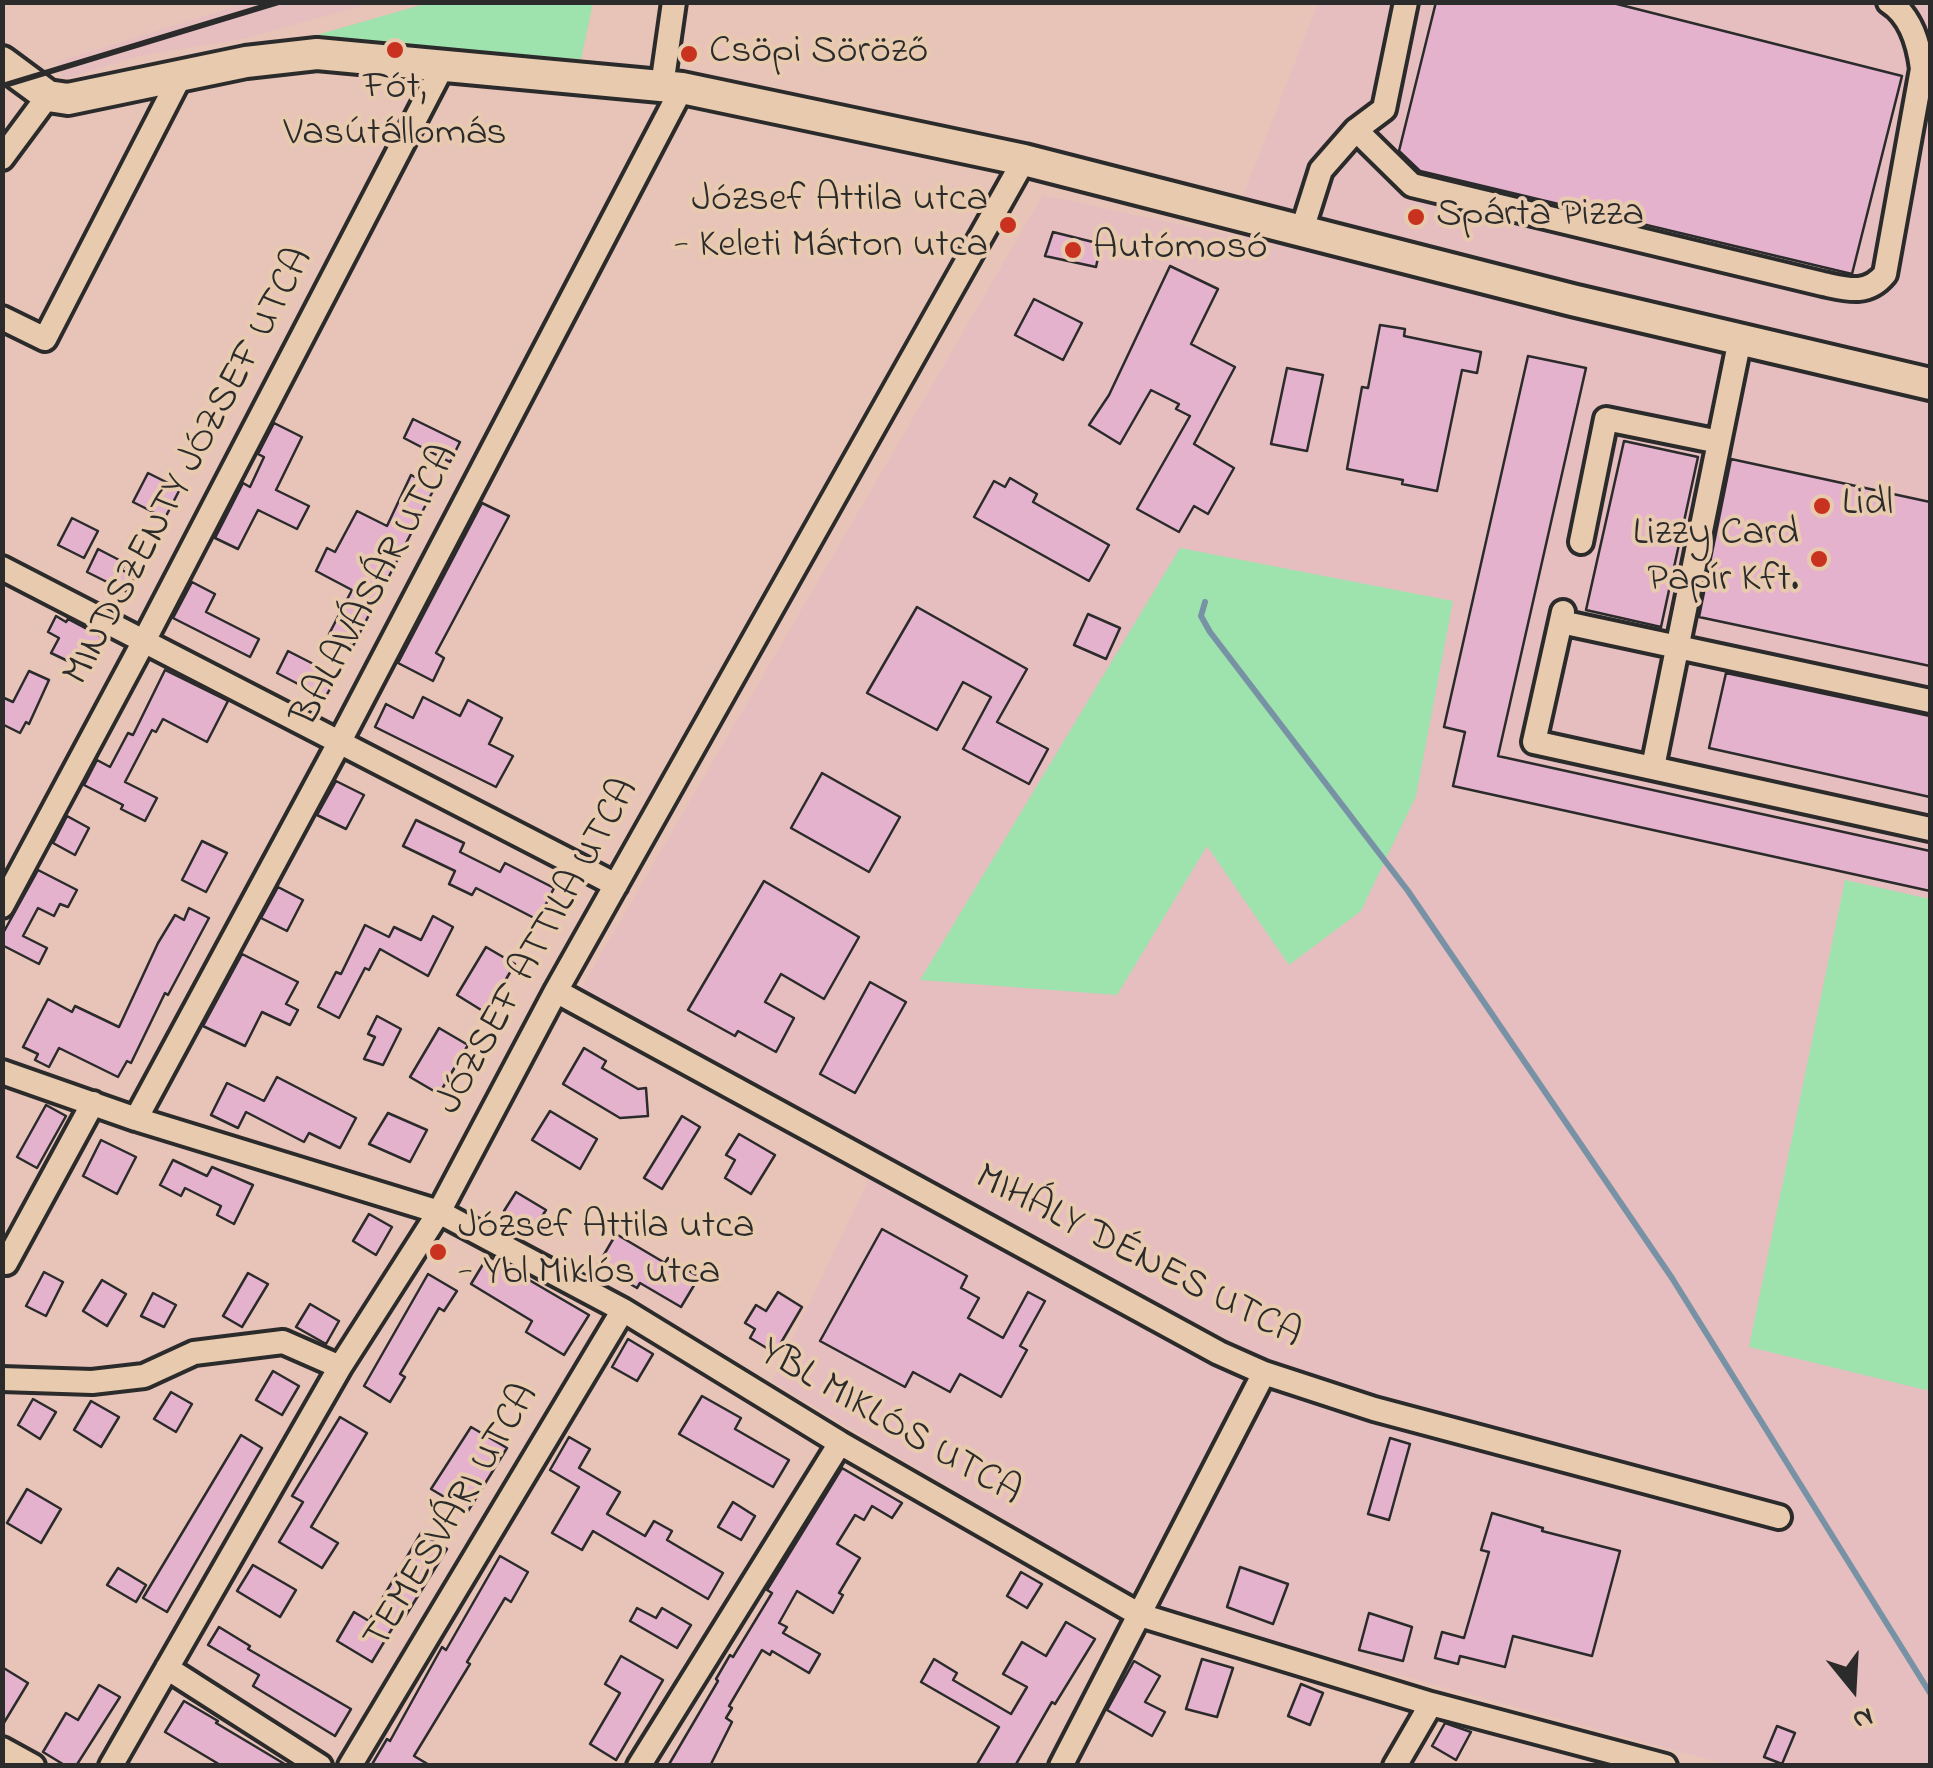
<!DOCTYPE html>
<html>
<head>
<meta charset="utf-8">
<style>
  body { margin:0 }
  #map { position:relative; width:1933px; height:1768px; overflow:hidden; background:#e7c3b8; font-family:"Indie Flower",sans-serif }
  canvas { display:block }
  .frame { position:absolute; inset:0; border:5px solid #2b2b2b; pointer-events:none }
  .north { position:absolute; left:1803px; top:1638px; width:100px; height:100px; -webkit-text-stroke:8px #e8caae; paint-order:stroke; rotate:162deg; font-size:28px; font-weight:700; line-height:40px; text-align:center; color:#2b2b2b }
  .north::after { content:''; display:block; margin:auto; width:35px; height:45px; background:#2b2b2b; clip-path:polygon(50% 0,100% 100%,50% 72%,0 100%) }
</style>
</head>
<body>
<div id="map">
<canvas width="1933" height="1768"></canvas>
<div class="frame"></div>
<div class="north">N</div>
</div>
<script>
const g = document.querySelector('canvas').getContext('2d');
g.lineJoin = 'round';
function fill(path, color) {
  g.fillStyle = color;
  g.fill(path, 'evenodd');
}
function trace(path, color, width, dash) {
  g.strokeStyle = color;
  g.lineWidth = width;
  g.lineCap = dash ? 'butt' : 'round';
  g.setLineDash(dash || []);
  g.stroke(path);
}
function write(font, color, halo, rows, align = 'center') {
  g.font = font + ' "Indie Flower",sans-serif';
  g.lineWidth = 8;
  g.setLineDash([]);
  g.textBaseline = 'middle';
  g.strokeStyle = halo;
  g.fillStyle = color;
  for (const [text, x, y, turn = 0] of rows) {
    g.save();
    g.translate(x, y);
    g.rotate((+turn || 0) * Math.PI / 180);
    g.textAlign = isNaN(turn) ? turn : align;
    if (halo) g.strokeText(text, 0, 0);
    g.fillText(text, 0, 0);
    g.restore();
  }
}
fill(new Path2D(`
  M246,3h126l-126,35 -111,19 -72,23 -6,-18z
  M1318,3h612v896l-85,-18 -96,465 181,45v374h-201l-579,-158 -378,-226 102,-212 -306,-158 475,-816 185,40zM1207,845l154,66 -72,54z`), '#e6bebf');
fill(new Path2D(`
  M428,3h165l-12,56 -306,-12z
  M1180,548l273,53 -37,195 -55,115 -72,54 -82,-119 -90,149 -197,-15z
  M1845,880l85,19v492l-181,-44z`), '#9ee2ae');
trace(new Path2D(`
  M1205,602l-4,14 9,16 198,259 264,387 258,415`), '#7892a5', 6);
const building = new Path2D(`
  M1436,2h173l293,74 -50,198 -432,-103 -21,-20z
  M1053,232l48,12 -5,23 -51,-11z
  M1170,266l48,23 -27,55 44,23 -41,77 40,24 -26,46 -14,-8 -15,26 -42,-23 53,-93 -14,-7 3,-5 -28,-14 -31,54 -31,-19 20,-30z
  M1034,299l48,24 -19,37 -48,-25z
  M1380,325l25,4 -1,7 77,16 -4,21 -15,-3 -25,121 -35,-7 1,-4 -56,-11 15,-82 6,1z
  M1528,356l58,12 -88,388 432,95v40l-477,-105 12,-54 -21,-5z
  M1287,368l36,7 -16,76 -36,-7z
  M413,419l47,23 -10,20 -46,-24z
  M274,423l28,14 -26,53 33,16 -12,23 -39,-19 -20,39 -23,-11 28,-55 7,4 14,-30 -6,-3z
  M1624,441l74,16 -37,170 -75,-17z
  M1731,459l199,43v164l-231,-49z
  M148,473l32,16 -15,29 -32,-16z
  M411,475l24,12 -82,159 -24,-12 23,-44 -36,-19 11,-23 8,4 22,-41 30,15z
  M1010,478l27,16 -4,8 76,43 -20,36 -115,-64 20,-36 11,6z
  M482,503l27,13 -73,137 8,5 -11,23 -35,-18z
  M72,518l26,13 -14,27 -26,-13z
  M98,549l27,14 -3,7 13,7 -8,15 -40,-20z
  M192,582l23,12 -9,18 53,27 -9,18 -77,-39z
  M917,607l110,62 -30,53 51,27 -19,35 -66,-35 28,-52 -28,-15 -26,48 -70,-37z
  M1088,614l32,14 -14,31 -32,-14z
  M56,616l10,6 2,-3 34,18 -13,26 -15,-7 -4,6 -19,-9 8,-15 -11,-6z
  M288,651l49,25 -12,22 -48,-25z
  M165,670l63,31 -21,41 -44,-23 -7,13 -4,-2 -27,52 32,16 -12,23 -24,-12 2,-4 -39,-20 13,-25 13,7 18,-34 5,2z
  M29,671l20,9 -20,44 -3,-2 -6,11 -18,-9v-27l11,5z
  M1726,673l204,43v81l-221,-49z
  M423,697l37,19 8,-16 34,18 -13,26 24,12 -17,31 -121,-60 11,-23 27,14z
  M822,773l78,44 -31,55 -78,-44z
  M336,781l28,14 -18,34 -29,-14z
  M67,816l22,12 -14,27 -22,-12z
  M416,820l48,23 -4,9 40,20 5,-9 49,25 -16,32 -62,-32 -4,7 -23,-11 6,-13 -52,-25z
  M202,841l25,12 -21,39 -24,-12z
  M38,870l39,20 -9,17 -8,-3 -6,12 -16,-8 -15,28 24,12 -8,16 -37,-19v-10z
  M764,881l95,56 -35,62 -43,-25 -16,28 29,16 -18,34 -38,-21 -3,5 -47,-26z
  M278,887l25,13 -16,31 -26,-13z
  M189,908l20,10 -41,77 -3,-2 -34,70 -4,-2 -9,16 -59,-29 -10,19 -14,-7 3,-6 -15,-7 25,-48 24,13 3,-6 44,21 39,-84 17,-28 9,5z
  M433,916l20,11 -25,49 -48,-27 -11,21 -4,-2 -26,50 -21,-11 18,-35 5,2 24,-49 24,12 5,-10 27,13z
  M486,947l29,17 -29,49 -29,-18z
  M242,954l56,28 -12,22 12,6 -8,15 -28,-13 -17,34 -42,-20z
  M870,982l36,20 -51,91 -35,-19z
  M377,1016l24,13 -18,36 -19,-6 11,-22 -7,-3z
  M439,1028l29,17 -29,49 -29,-17z
  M584,1048l22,13 -4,7 36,21 8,-1 2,28 -28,2 -57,-34z
  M277,1077l79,41 -16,30 -31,-15 -5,9 -58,-30 -8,16 -27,-13 16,-32 37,18z
  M46,1105l20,11 -29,52 -20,-11z
  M550,1111l47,28 -17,30 -48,-29z
  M388,1113l39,17 -17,32 -41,-18z
  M682,1116l18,11 -38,62 -18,-11z
  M739,1134l36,21 -24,39 -26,-16 10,-18 -9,-5z
  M101,1140l35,17 -19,37 -34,-18z
  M173,1160l34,16 5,-9 41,18 -19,39 -17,-9 4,-9 -36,-18 -4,8 -21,-11z
  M516,1192l30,18 -12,19 -30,-18z
  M369,1214l23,13 -16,28 -23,-14z
  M882,1229l85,47 -6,12 18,10 -11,20 35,20 25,-46 17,9 -25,45 7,4 -26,47 -41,-23 -10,18 -37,-20 -8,15 -85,-46z
  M616,1234l49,29 3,-5 31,19 -18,30 -41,-24 -3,5 -39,-23z
  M488,1256l101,59 -25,40 -38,-23 6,-11 -61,-37z
  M44,1272l19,10 -17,34 -20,-10z
  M248,1273l20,11 -26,43 -19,-11z
  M428,1274l29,17 -13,20 -5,-3 -39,66 5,3 -15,25 -26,-16z
  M102,1280l24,14 -19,32 -24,-15z
  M778,1292l24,15 -27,46 -25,-15 5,-9 -10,-6 11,-18 10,6z
  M153,1293l23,12 -12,22 -23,-11z
  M310,1304l29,17 -13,23 -30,-17z
  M628,1339l25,15 -16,27 -25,-14z
  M273,1371l26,15 -17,29 -26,-15z
  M171,1392l21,12 -16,28 -22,-13z
  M702,1396l39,22 -6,11 54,31 -16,27 -94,-53z
  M33,1399l23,13 -16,27 -22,-14z
  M91,1401l28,16 -18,30 -27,-17z
  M340,1417l27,16 -56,94 27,16 -16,25 -43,-26 24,-40 -11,-6z
  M471,1427l36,21 -39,63 -37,-22z
  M241,1435l21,13 -95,164 -24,-14z
  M569,1437l21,12 -11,19 41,24 -13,22 38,22 9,-15 18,10 -5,9 56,33 -15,26 -115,-68 -11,19 -30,-17 27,-46 -29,-17z
  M1390,1438l20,6 -21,76 -21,-6z
  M842,1468l60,35 -10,15 -20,-12 -8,14 -9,-5 -18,29 23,14 -21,35 4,2 -10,18 -36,-22 -18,32 8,4 -4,6 37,21 -11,19 -37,-22 -2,4 -8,-5 -33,56 3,2 -6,10 6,4 -22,44h-42l50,-85 -2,-2 14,-24 3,2 39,-64 -5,-3z
  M27,1489l34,20 -20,34 -34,-20z
  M733,1502l22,14 -14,24 -23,-13z
  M1492,1513l51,15 -1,3 78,20 -28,105 -79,-20 -8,31 -45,-11 -2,8 -23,-6 7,-26 22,6 25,-86 -8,-2z
  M421,1533l26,16 -47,76 -4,-3 -24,40 -35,-21 17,-29 15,9z
  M500,1556l28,16 -17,30 -6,-4 -38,64 3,2 -56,92 17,10h-60l16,-27 3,2 52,-94 4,3z
  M253,1565l43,25 -16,27 -43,-26z
  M1240,1567l48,17 -15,40 -46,-17z
  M118,1568l28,17 -10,17 -29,-17z
  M1021,1572l21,12 -15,24 -20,-12z
  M637,1608l19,10 6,-10 29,17 -14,23 -47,-27z
  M1369,1613l43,14 -9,34 -44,-11z
  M1066,1622l29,17 -40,65 -3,-2 -37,64h-39l23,-39 -78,-45 13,-23 23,14 -4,7 58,34 16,-27 -24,-13 19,-32 24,14z
  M219,1627l31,19 -2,3 103,60 -16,27 -82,-50 6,-11 -51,-30z
  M621,1656l42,24 -47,80 -26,-16 30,-51 -15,-9z
  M1202,1659l31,9 -16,49 -31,-8z
  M1134,1661l26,15 -15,26 20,10 -13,24 -45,-26z
  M2,1667l26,16 -26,43z
  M1301,1684l22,9 -13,32 -22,-9z
  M99,1685l21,12 -44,69h-10l-23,-14 23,-39 12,7z
  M184,1701l34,20 -2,2 72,43h-66l-57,-34z
  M1445,1723l26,9 -15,28 -24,-14z
  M1777,1726l18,7 -13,31 -18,-7z`);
fill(building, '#e5b2ce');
trace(building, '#2b2b2b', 2.5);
const minor = new Path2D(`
  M662,86l12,-84
  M1356,130l56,55 411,99c24,5 44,12 62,-10l37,-205c-3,-24 -11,-53 -33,-67
  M2,158l46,-62
  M1302,230l19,-60 35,-40 28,-21 22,-107
  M2,318l43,21 135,-262
  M1581,542l25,-123 113,23
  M2,568l614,317
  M1563,612l-29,130 396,87
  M1561,622l369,79
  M1653,767l87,-428
  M2,906l142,-265 300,-577
  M556,991l663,362 45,20 110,36 405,108
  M2,1072l134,47 303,93 184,98 217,133 300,172 291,89 234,62
  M136,1119l203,-376 343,-655
  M6,1263l87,-160
  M2,1379l90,3 52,-6 50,-23 89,-11 57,25
  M167,1668l153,98
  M2,1749l31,17
  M111,1766l229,-399 99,-155 117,-221 468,-831
  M350,1766l273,-456
  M639,1766l201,-323
  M1061,1766l203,-393
  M1395,1766l36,-62`);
const major = new Path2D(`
  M2,62l46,34 20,3 178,-37 71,-8 365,34 342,72 548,140 358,84`);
trace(minor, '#2b2b2b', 30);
trace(major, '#2b2b2b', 38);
trace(minor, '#e8caae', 22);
trace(major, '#e8caae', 30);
trace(new Path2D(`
  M2,86l277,-84`), '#2b2b2b', 6);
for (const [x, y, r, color] of [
  [395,50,10,"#c8321e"],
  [689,54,10,"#c8321e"],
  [1416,217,10,"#c8321e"],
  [1008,225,10,"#c8321e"],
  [1073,250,10,"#c8321e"],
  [1822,506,10,"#c8321e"],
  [1819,559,10,"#c8321e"],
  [438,1252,10,"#c8321e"]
]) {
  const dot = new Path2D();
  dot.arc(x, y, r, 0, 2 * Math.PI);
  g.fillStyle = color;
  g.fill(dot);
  trace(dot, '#e8caae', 4);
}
write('40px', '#2b2b2b', '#e8caae', [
  ["Csöpi Söröző",709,54],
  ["Fót,",395,90,"center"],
  ["Vasútállomás",395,136,"center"],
  ["József Attila utca",988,202,"right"],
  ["- Keleti Márton utca",988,248,"right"],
  ["Spárta Pizza",1436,217],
  ["Autómosó",1093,250],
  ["Lidl",1842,506],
  ["Lizzy Card",1799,536,"right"],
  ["Papír Kft.",1799,582,"right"],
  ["József Attila utca",458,1229],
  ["- Ybl Miklós utca",458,1275]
], 'left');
write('40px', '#2b2b2b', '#e8caae', [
  ["MINDSZENTY JÓZSEF UTCA",191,468,-62],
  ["BALAVÁSÁR UTCA",378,587,-62],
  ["JÓZSEF ATTILA UTCA",540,948,-61],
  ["MIHÁLY DÉNES UTCA",1137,1259,27],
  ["YBL MIKLÓS UTCA",889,1425,30],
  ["TEMESVÁRI UTCA",454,1518,-59]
]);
</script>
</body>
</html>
